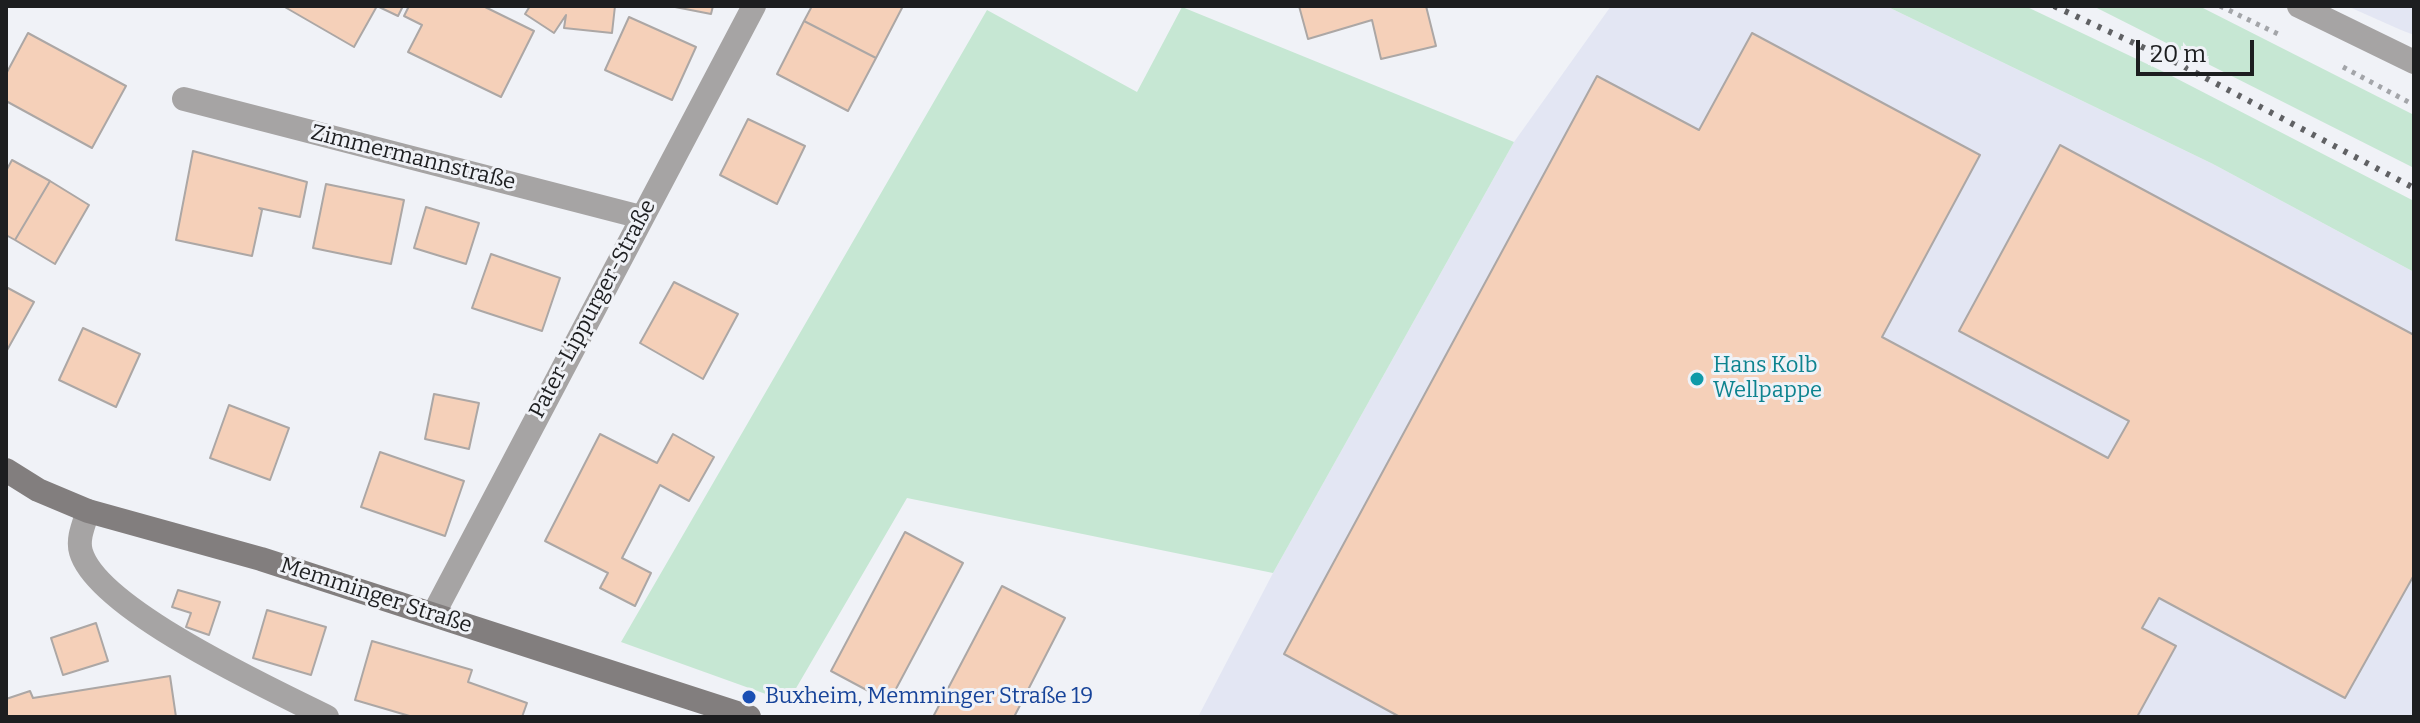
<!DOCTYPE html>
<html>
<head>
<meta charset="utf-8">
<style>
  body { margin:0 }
  #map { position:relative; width:2420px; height:723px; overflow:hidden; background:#f0f2f7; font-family:Bitter,serif }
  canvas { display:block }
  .frame { position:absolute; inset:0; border:8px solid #1d1e20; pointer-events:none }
  .scale { position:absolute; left:2136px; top:40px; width:118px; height:36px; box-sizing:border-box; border:4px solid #1d1e20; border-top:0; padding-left:10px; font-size:24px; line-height:28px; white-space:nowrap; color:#1d1e20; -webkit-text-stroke:6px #f0f2f7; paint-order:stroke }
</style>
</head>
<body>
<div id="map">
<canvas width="2420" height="723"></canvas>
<div class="frame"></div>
<div class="scale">20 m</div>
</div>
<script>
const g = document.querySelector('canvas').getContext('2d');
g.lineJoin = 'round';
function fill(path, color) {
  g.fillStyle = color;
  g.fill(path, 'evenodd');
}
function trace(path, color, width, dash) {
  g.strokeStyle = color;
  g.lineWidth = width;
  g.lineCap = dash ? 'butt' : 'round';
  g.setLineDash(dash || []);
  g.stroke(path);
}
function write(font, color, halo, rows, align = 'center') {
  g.font = font + ' Bitter,serif';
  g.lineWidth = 6;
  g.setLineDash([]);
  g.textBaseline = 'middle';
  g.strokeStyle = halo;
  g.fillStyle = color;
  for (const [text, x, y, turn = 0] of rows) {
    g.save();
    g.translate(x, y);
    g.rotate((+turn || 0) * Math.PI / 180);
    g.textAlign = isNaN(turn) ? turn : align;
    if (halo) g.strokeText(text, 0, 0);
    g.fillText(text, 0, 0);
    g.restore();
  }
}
fill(new Path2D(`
  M1611,6h275l327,158 201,108v445h-1216l75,-144 241,-431z
  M2347,6h67v29l-13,-5z`), '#e3e6f3');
fill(new Path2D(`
  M1886,6h139l139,66 250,129v71l-201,-108z
  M2093,6h106l215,109v53z
  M1182,7l332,135 -241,431 -366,-75 -119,204 -167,-60 366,-632 150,82z`), '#c6e7d3');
const building = new Path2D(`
  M283,6h120l-5,10 -21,-10 -23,41z
  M409,6h74l51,25 -33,66 -93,-45 14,-27 -18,-9z
  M530,6h85l-3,27 -48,-5 2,-13 -12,18 -29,-19z
  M670,6h43l-2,8z
  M812,6h91l-27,52 -72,-37z
  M1299,6h127l10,40 -55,13 -9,-39 -64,19z
  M629,17l67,30 -24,53 -67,-30z
  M804,21l72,37 -28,53 -71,-37z
  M28,33l98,53 -34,62 -86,-47v-27z
  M1752,33l228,122 -98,182 226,121 21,-37 -170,-90 101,-186 354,190v240l-69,123 -186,-100 -17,30 34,18 -39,71h-737l-116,-63 313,-578 102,54z
  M748,119l57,27 -28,58 -57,-29z
  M193,151l114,31 -7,35 -41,-9 3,2 -10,46 -76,-16z
  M12,160l38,21 -35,59 -9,-5v-64z
  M50,181l39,24 -34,59 -40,-24z
  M326,184l78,16 -13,64 -78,-16z
  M426,207l53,16 -13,41 -52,-16z
  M491,254l69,24 -18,53 -70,-23z
  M674,282l64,32 -35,65 -63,-36z
  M6,287l28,15 -28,50z
  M83,328l57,26 -24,53 -57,-27z
  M434,394l45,9 -10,46 -44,-10z
  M229,405l60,23 -19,52 -60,-22z
  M600,434l57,29 16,-29 41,23 -25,44 -29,-16 -38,73 29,15 -16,33 -35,-18 8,-15 -63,-32z
  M380,452l84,29 -19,55 -84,-29z
  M905,532l58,31 -74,139 -58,-31z
  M1002,586l63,32 -51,99h-81z
  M178,590l42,12 -11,33 -23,-8 5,-14 -19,-6z
  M267,610l59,17 -15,48 -58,-17z
  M96,623l12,38 -45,14 -12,-37z
  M372,641l100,29 -4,12 59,21 -5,14h-109l-58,-17z
  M170,676l6,41h-170v-18l24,-8 3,7z`);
fill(building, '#f5d0b9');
trace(building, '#aca7a5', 2);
trace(new Path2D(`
  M2220,6l60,29
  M2343,67l71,38`), '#a3a5a9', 5, [4, 6]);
trace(new Path2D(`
  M2299,6l115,56
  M184,99l457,118
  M88,511c-4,13 -11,28 -7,41 17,58 192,138 246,165
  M434,613l320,-607`), '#a6a4a4', 24);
trace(new Path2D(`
  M6,470l32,20 50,21 173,48 488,158`), '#827e7e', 24);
trace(new Path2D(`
  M2054,6l127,59 233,123`), '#606164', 6, [4, 8]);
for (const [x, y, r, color] of [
  [1697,379,8,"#0f9aa8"],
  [749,697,8,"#1a4fb4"]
]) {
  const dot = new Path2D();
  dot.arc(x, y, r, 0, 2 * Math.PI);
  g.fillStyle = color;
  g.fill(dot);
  trace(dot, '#f0f2f7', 3);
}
write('22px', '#1d1e20', '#f0f2f7', [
  ["Zimmermannstraße",413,158,14],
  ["Pater-Lippurger-Straße",593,309,-62],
  ["Memminger Straße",376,596,18]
]);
write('22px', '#0d838f', '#f0f2f7', [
  ["Hans Kolb",1713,366],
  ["Wellpappe",1713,391]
], 'left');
write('22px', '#164399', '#f0f2f7', [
  ["Buxheim, Memminger Straße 19",765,697]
], 'left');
</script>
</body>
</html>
